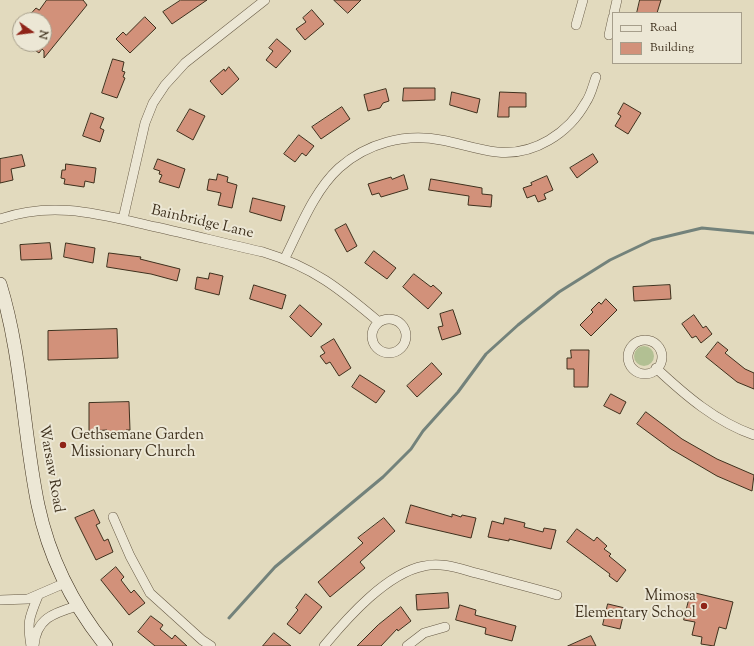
<!DOCTYPE html>
<html>
<head>
<meta charset="utf-8">
<style>
  body { margin:0 }
  #map { position:relative; width:754px; height:646px; overflow:hidden; background:#e2dabe; font-family:"Sorts Mill Goudy",serif }
  canvas { display:block }
  .legend { position:absolute; left:612px; top:12px; width:130px; height:52px; box-sizing:border-box; background:#ece7d5; border:1px solid #a69e8b; margin:0; padding:5px 7px; list-style:none; font-size:12px; color:#3e301d }
  .legend li { display:flex; align-items:center; gap:8px; height:20px }
  .legend b { width:20px; border:1px solid #a69e8b }
  .north { position:absolute; left:12px; top:12px; width:40px; height:40px; box-sizing:border-box; background:#ece7d5; border:1px solid #a69e8b; border-radius:50%; rotate:104deg; font-size:11px; font-weight:700; line-height:16px; text-align:center; color:#3e301d }
  .north::after { content:''; display:block; margin:auto; width:14px; height:18px; background:#8f2418; clip-path:polygon(50% 0,100% 100%,50% 72%,0 100%) }
</style>
</head>
<body>
<div id="map">
<canvas width="754" height="646"></canvas>
<ul class="legend">
<li><b style="height:5px;background:#ece7d5"></b>Road</li>
<li><b style="height:11px;background:#d2917a"></b>Building</li>
</ul>
<div class="north">N</div>
</div>
<script>
const g = document.querySelector('canvas').getContext('2d');
g.lineJoin = 'round';
function fill(path, color) {
  g.fillStyle = color;
  g.fill(path, 'evenodd');
}
function trace(path, color, width, dash) {
  g.strokeStyle = color;
  g.lineWidth = width;
  g.lineCap = dash ? 'butt' : 'round';
  g.setLineDash(dash || []);
  g.stroke(path);
}
function write(font, color, halo, rows, align = 'center') {
  g.font = font + ' "Sorts Mill Goudy",serif';
  g.lineWidth = 4;
  g.setLineDash([]);
  g.textBaseline = 'middle';
  g.strokeStyle = halo;
  g.fillStyle = color;
  for (const [text, x, y, turn = 0] of rows) {
    g.save();
    g.translate(x, y);
    g.rotate((+turn || 0) * Math.PI / 180);
    g.textAlign = isNaN(turn) ? turn : align;
    if (halo) g.strokeText(text, 0, 0);
    g.fillText(text, 0, 0);
    g.restore();
  }
}
fill(new Path2D(`
  M634 356a10 10 0 1 1 20 0a10 10 0 1 1-20 0Z`), '#b2c093');
trace(new Path2D(`
  M229,618l46,-51 108,-90 28,-28 12,-18 35,-39 28,-38 32,-29 41,-33 51,-32 42,-20 50,-12 52,5`), '#73827b', 3);
const building = new Path2D(`
  M47,0h36l4,5 -43,53v-7l-2,-2 -3,4 -13,-9h18v-24h-19l11,-12 3,2z
  M181,0h26l-35,24 -9,-12z
  M334,0h27l-13,13z
  M640,0h21l-4,13h-20z
  M312,10l12,14 -19,16 -9,-11 10,-7 -3,-4z
  M145,17l11,11 -26,25 -14,-14 7,-7 3,3z
  M277,39l14,12 -15,17 -10,-8 7,-9 -4,-3z
  M113,59l11,3 -2,9 3,1 -2,5 2,1 -8,20 -15,-5z
  M229,67l10,12 -17,16 -12,-14 14,-12 1,2z
  M404,88h31v12l-32,1z
  M386,89l3,12 -6,2 -3,5 -12,3 -4,-16z
  M452,92l28,7 -3,14 -27,-8z
  M500,92l26,1v14h-17v10h-11z
  M624,103l17,10 -13,21 -13,-8 6,-10 -3,-2z
  M342,107l8,12 -29,20 -9,-12z
  M190,109l15,7 -12,24 -16,-9z
  M91,113l13,5 -4,10 4,2 -4,12 -17,-6z
  M299,135l15,11 -8,10 -4,-3 -7,9 -11,-8z
  M593,154l5,8 -21,16 -7,-10z
  M22,155l3,11 -14,3 2,11 -13,3v-24z
  M158,159l27,10 -6,19 -20,-6 3,-7 -3,-1 1,-3 -6,-2z
  M66,164l30,4 -2,15 -9,-2 -1,6 -20,-3 1,-5 -4,-1 1,-8h3z
  M218,174l10,3 -1,5 10,3 -5,23 -14,-3 3,-12 -14,-3 2,-11 7,1z
  M404,175l4,14 -27,8 -2,-4 -7,2 -4,-11 23,-7 1,2z
  M547,176l6,14 -9,4 2,5 -8,3 -3,-7 -8,3 -4,-10 9,-3 -1,-2z
  M431,179l51,9v6l10,1 -1,12 -23,-2 1,-9 -40,-6z
  M253,198l32,8 -4,15 -31,-9z
  M346,224l11,22 -10,6 -12,-22z
  M50,243l2,16 -31,1 -1,-15z
  M66,243l29,5 -2,15 -29,-6z
  M374,251l22,17 -9,11 -22,-16z
  M109,253l32,4 -1,2 40,10 -3,12 -26,-7 -44,-7z
  M210,273l13,3 -4,19 -24,-6 2,-12 11,2z
  M414,274l17,13 2,-2 9,8 -14,16 -25,-22z
  M254,285l32,10 -4,14 -32,-10z
  M670,285l1,14 -37,2 -1,-14z
  M606,299l11,11 -26,26 -11,-11 13,-13 -2,-2 8,-8 2,2z
  M300,305l22,19 -11,13 -21,-20z
  M453,310l8,24 -19,6 -4,-13 5,-1 -3,-12z
  M694,315l9,13 3,-2 6,8 -11,9 -5,-7 -4,2 -10,-14z
  M117,329l1,29 -70,2v-29z
  M334,339l17,29 -12,8 -9,-14 -4,2 -6,-8 5,-3 -4,-6z
  M718,342l10,8 -3,3 20,16 9,4v16l-17,-7 -31,-25z
  M571,350h18l-1,37h-14v-18h-7v-11h4z
  M432,363l10,11 -25,23 -10,-11z
  M360,375l25,16 -9,12 -24,-16z
  M611,394l15,8 -6,12 -16,-8z
  M129,402l1,28h-4v8h-19v-8l-18,1v-28z
  M646,412l36,27 35,20 37,16 -2,16 -35,-15 -46,-27 -34,-25z
  M411,505l41,12v-3l9,3 1,-2 14,3 -5,20 -65,-15z
  M94,510l6,13 -4,2 8,16 4,-2 5,13 -17,8 -21,-42z
  M384,518l11,13 -35,31 5,6 -35,29 -12,-15 45,-39 -5,-5z
  M505,518l20,5 -1,4 19,5 1,-4 12,2 -5,19 -42,-10v2l-21,-4 4,-16 11,3z
  M577,529l17,12 3,-4 10,9 -3,3 7,5 -2,2 17,14 -9,12 -8,-6 1,-2 -43,-32z
  M116,567l8,10 -3,3 10,13 3,-3 11,13 -16,12 -28,-35z
  M691,592l42,10 -7,27 -7,-2 -5,19 -13,-2 1,-7 -10,-2 3,-13 -11,-2z
  M448,593l1,15 -32,2 -1,-15z
  M306,594l16,13 -22,27 -13,-10 11,-14 -2,-2z
  M608,604l17,4 -5,21 -17,-4z
  M460,605l16,5 -1,5 41,11 -4,15 -27,-7 1,-6 -30,-8z
  M401,607l10,14 -13,10 -1,-2 -16,17h-24l21,-21z
  M151,616l12,9 -3,4 12,10 3,-4 12,11h-32l-17,-14z
  M274,633l17,13h-28z
  M591,636l5,10h-28z`);
fill(building, '#d2917a');
trace(building, '#3e301d', 1);
const street = new Path2D(`
  M614,13l3,-13
  M576,25l7,-25
  M609,35l4,-18
  M0,219c55,-19 102,-4 156,8 36,8 71,17 107,25 50,15 77,37 116,70
  M123,219l22,-96 8,-20 12,-18 20,-22 80,-63
  M285,258c15,-30 29,-67 54,-90 28,-25 66,-35 102,-28 18,3 37,10 56,12 37,4 72,-19 89,-50 5,-7 7,-17 10,-25
  M372 336a17 17 0 1 1 34 0a17 17 0 1 1-34 0Z
  M628 357a17 17 0 1 1 34 0a17 17 0 1 1-34 0Z
  M656,368c29,27 60,54 98,67
  M113,517l17,39 20,37 52,47 9,6
  M0,600l28,-1 37,-16
  M31,646c-4,-24 -2,-28 7,-50
  M34,646c2,-28 20,-33 43,-40
  M324,646c24,-29 63,-73 100,-80 20,-5 41,5 60,9 24,7 49,13 73,20
  M407,646l17,-13 21,-6`);
const secondary = new Path2D(`
  M0,284c22,71 23,148 38,221 11,52 35,100 68,141`);
trace(street, '#675a45', 10);
trace(secondary, '#3e301d', 14);
trace(street, '#ece7d5', 9);
trace(secondary, '#ece7d5', 13);
for (const [x, y, r, color] of [
  [63,445,4,"#8f2418"],
  [704,606,4,"#8f2418"]
]) {
  const dot = new Path2D();
  dot.arc(x, y, r, 0, 2 * Math.PI);
  g.fillStyle = color;
  g.fill(dot);
  trace(dot, '#ece7d5', 1.5);
}
write('15px', '#3e301d', '#ece7d5', [
  ["Bainbridge Lane",202,223,13],
  ["Warsaw Road",50,469,80]
]);
write('15px', '#3e301d', '#ece7d5', [
  ["Gethsemane Garden",71,436],
  ["Missionary Church",71,453],
  ["Mimosa",696,597,"right"],
  ["Elementary School",696,614,"right"]
], 'left');
</script>
</body>
</html>
